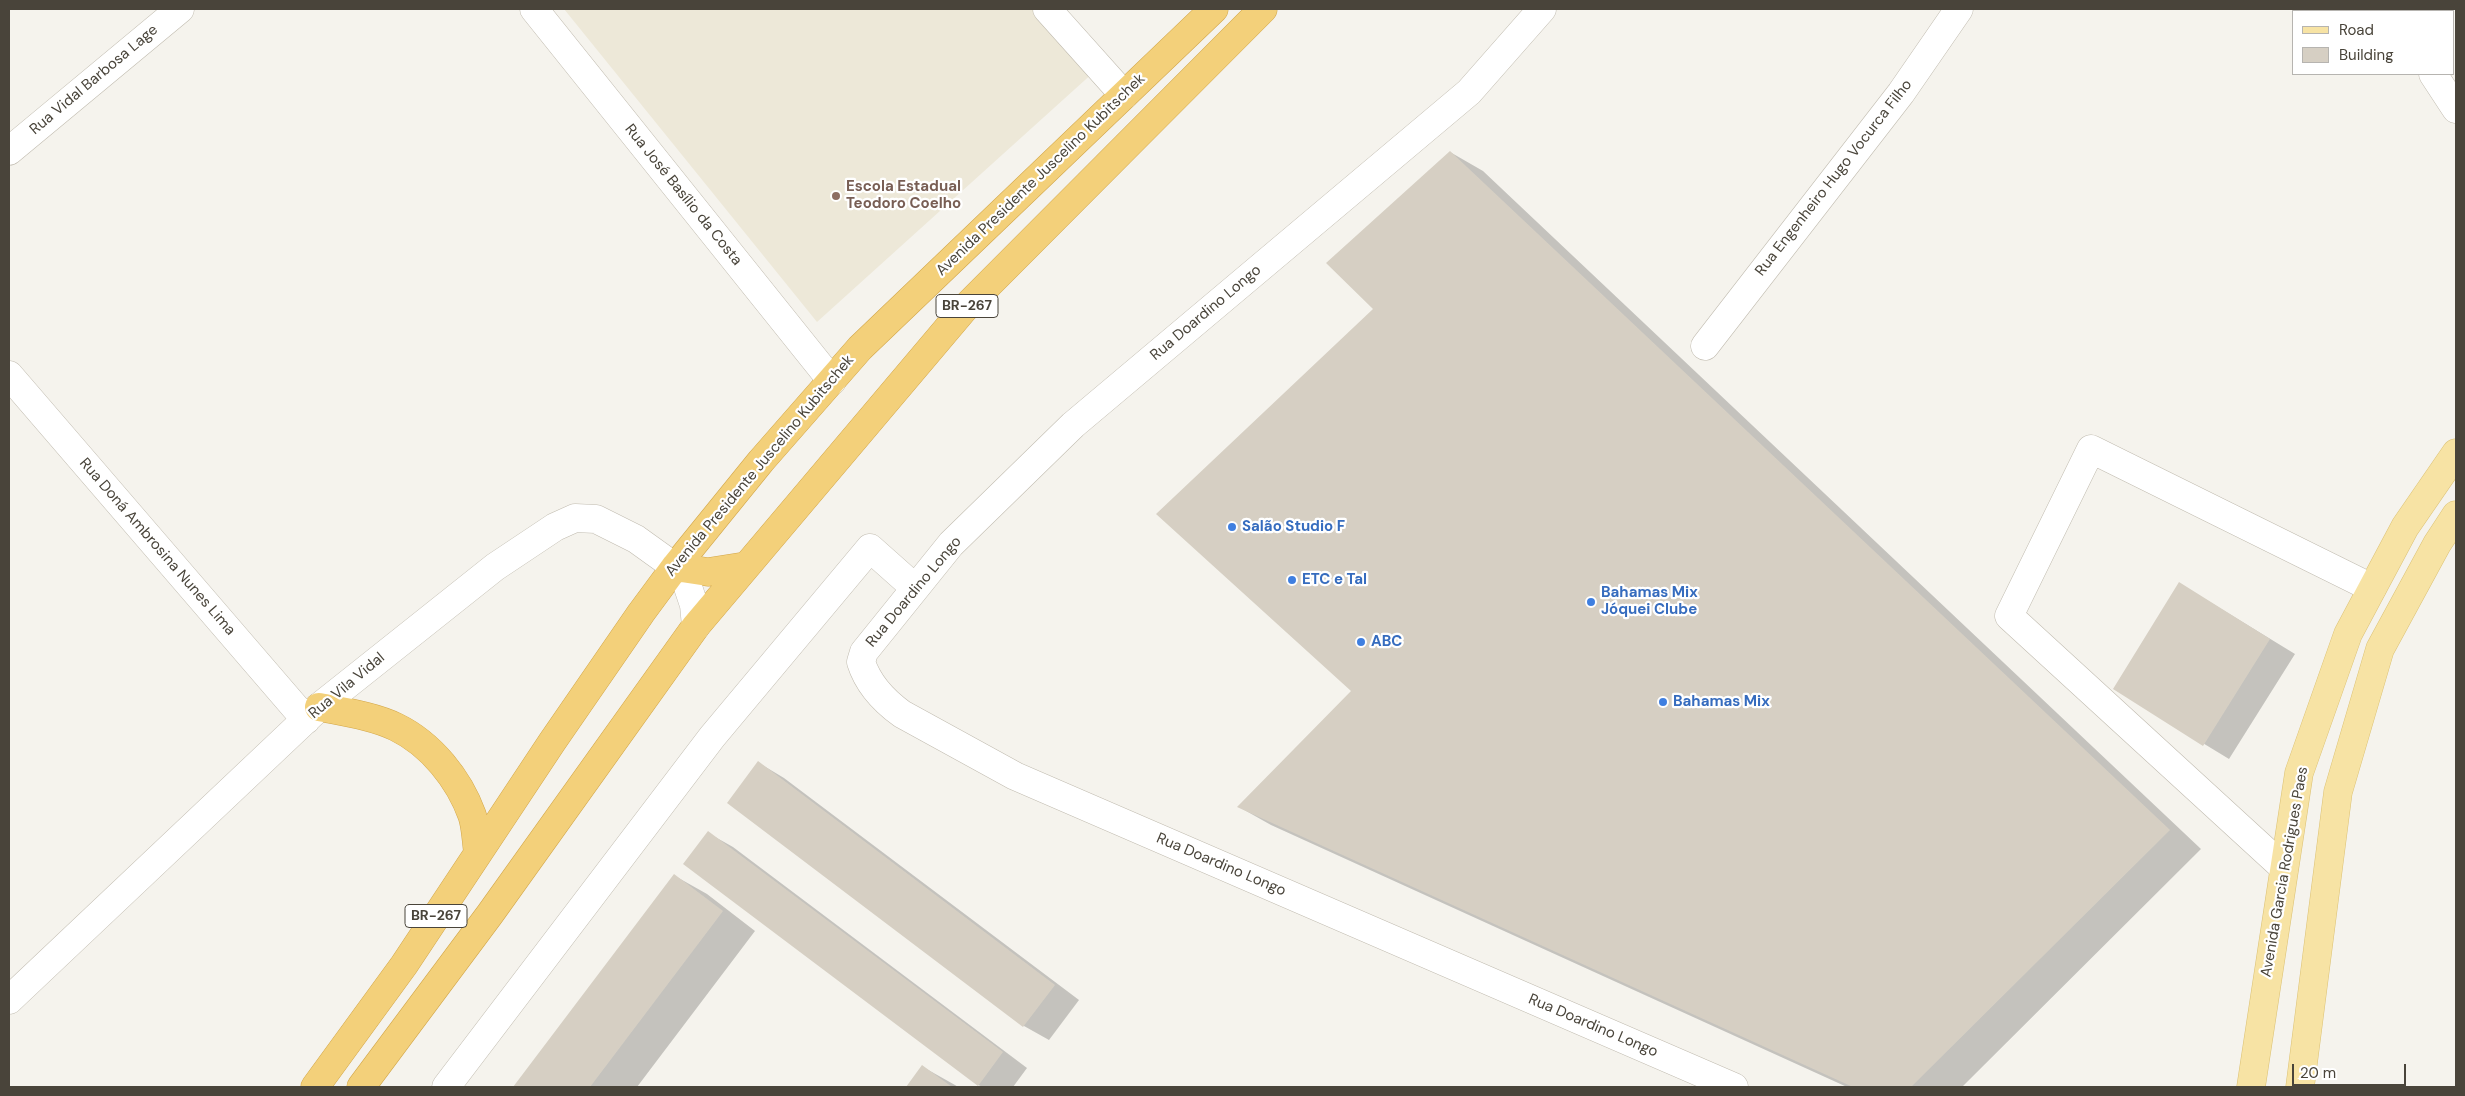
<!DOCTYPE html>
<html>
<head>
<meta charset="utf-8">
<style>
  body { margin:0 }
  #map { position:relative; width:2465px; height:1096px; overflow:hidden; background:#f5f3ed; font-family:"DM Sans",sans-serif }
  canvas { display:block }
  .frame { position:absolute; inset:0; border:10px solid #49443a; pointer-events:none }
  .legend { position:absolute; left:2292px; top:10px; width:162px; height:65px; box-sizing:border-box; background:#fff; border:1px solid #b6b4b0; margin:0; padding:6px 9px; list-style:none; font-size:15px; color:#49443a }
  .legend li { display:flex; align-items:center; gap:10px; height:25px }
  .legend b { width:25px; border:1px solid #b6b4b0 }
  .scale { position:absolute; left:2292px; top:1064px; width:114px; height:22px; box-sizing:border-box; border:2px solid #49443a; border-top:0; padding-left:6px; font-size:15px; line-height:18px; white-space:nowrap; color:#49443a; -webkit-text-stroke:4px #fff; paint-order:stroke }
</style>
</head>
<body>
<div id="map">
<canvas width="2465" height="1096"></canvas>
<div class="frame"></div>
<ul class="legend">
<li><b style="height:6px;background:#f7e3a4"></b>Road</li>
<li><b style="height:14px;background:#d6cfc3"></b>Building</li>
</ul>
<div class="scale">20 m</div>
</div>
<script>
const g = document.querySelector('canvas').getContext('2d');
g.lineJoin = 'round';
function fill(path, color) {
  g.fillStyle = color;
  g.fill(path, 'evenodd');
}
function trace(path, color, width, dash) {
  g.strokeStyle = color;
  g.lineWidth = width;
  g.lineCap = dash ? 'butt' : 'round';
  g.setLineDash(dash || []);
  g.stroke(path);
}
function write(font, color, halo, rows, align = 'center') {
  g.font = font + ' "DM Sans",sans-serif';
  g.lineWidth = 4.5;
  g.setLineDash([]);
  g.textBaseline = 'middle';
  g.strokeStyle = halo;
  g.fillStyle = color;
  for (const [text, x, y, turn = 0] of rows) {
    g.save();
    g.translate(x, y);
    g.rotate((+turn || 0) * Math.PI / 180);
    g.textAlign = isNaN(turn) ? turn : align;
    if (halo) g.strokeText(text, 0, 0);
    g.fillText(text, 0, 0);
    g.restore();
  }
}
fill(new Path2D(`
  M564,9h474l57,62 -278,251z`), '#ede8d8');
fill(new Path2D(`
  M1450,152l33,19 718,678 -239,238h-115l-576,-262 -32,-18 114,-116 21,-382z
  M2205,599l90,55 -66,105 -115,-70z
  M759,763l25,15 295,222 -30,40 -25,-14z
  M708,833l25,14 294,221 -14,19h-30l-5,-2z
  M675,876l32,18 48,37 -118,156h-122z
  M923,1067l32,18 3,2h-51z`), '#0003');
fill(new Path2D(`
  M1450,151l720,679 -259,257h-58l-616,-280 114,-116 -195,-177 217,-205 -47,-46z
  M2179,582l91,57 -67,107 -90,-57z
  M758,761l297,224 -32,42 -296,-224z
  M708,831l295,221 -25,34 -295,-222z
  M674,874l49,37 -133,176h-77z
  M922,1065l30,22h-46z`), '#d6cfc3');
const minor = new Path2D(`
  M534,9l298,372
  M1047,9l77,86
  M1542,9l-73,83 -396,333 -122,119 -87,108 -3,10c7,22 23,39 41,52l113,62 719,311
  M2389,9l2,2
  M2413,11l4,-2
  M2433,74l23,35
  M9,151l171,-142
  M1705,346l196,-253 58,-84
  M9,375l297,345
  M2284,868l-275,-252 82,-167 281,139
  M9,1000l310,-293 176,-140 60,-40 20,-9 21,1 40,20 39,28 11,14 8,24 2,21
  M446,1087l266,-350 158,-189 45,40`);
const major = new Path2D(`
  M2251,1087l48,-314 49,-139 57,-107 51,-74
  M2300,1087l38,-295 42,-143 57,-105 19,-29`);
const highway = new Path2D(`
  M675,567l33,5 38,-6
  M319,707c25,5 54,9 77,20 35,17 63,52 76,88 4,11 4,26 6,38
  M315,1087l89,-122 148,-223 89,-129 34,-46 86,-106 99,-113 354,-339
  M361,1087l129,-173 206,-288 268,-317 299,-300`);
trace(minor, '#c0bbaf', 29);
trace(major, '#dbc174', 29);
trace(highway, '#d2a649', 29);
trace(minor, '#fff', 28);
trace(major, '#f7e3a4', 28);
trace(highway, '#f3d07a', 28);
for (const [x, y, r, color] of [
  [836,196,5,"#8d6e63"],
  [1232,527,5,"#3f7fe0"],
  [1292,580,5,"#3f7fe0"],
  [1591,602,5,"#3f7fe0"],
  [1361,642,5,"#3f7fe0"],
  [1663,702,5,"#3f7fe0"]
]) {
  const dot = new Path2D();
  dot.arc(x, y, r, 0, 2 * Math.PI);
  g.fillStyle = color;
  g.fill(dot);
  trace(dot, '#fff', 2);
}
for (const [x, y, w] of [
  [967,306,62],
  [436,916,62]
]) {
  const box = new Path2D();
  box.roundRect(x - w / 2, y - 11.5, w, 23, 4);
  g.fillStyle = '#fff';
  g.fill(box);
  trace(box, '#49443a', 1);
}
write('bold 14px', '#49443a', null, [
  ["BR-267",967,306],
  ["BR-267",436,916]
]);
write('15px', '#49443a', '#fff', [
  ["Rua Vidal Barbosa Lage",94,80,-40],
  ["Avenida Presidente Juscelino Kubitschek",1041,175,-44],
  ["Rua Engenheiro Hugo Vocurca Filho",1834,178,-52],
  ["Rua José Basílio da Costa",683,195,51],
  ["Rua Doardino Longo",1206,313,-40],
  ["Avenida Presidente Juscelino Kubitschek",760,466,-50],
  ["Rua Doná Ambrosina Nunes Lima",157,547,49],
  ["Rua Doardino Longo",914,592,-50],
  ["Rua Vila Vidal",347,686,-40],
  ["Rua Doardino Longo",1221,865,23],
  ["Avenida Garcia Rodrigues Paes",2285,872,-80],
  ["Rua Doardino Longo",1593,1026,23]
]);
write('bold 15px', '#785e54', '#fff', [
  ["Escola Estadual",846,187],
  ["Teodoro Coelho",846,204]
], 'left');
write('bold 15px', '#366cbe', '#fff', [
  ["Salão Studio F",1242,527],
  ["ETC e Tal",1302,580],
  ["Bahamas Mix",1601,593],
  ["Jóquei Clube",1601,610],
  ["ABC",1371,642],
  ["Bahamas Mix",1673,702]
], 'left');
</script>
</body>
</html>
